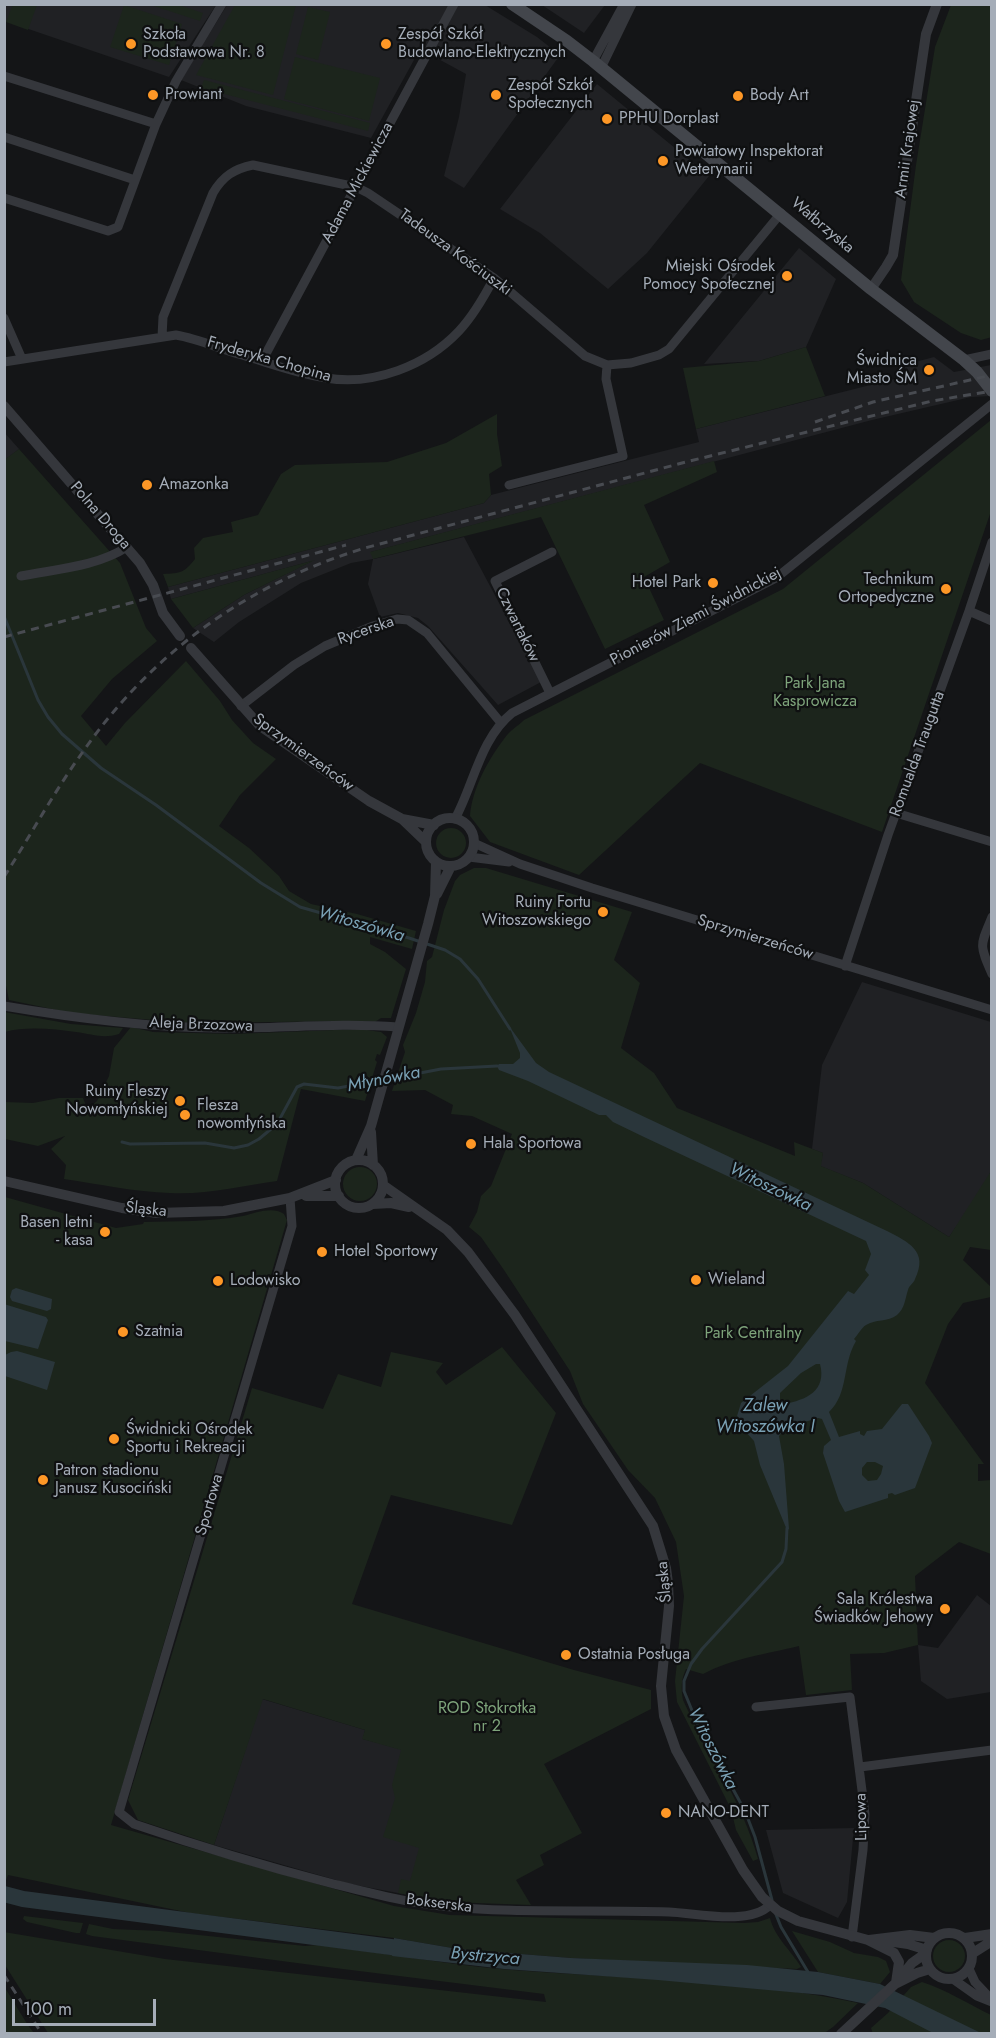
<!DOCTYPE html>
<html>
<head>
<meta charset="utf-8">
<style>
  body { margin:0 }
  #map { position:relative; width:996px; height:2038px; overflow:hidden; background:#141517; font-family:Jost,sans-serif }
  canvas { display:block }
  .frame { position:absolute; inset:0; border:6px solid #a5adb8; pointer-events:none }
  .scale { position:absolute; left:12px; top:1999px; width:144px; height:27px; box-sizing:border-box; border:3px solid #a5adb8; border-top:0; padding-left:8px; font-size:18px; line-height:21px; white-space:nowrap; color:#a5adb8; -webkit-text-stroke:4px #0f1011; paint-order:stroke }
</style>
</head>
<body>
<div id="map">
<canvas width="996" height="2038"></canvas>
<div class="frame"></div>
<div class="scale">100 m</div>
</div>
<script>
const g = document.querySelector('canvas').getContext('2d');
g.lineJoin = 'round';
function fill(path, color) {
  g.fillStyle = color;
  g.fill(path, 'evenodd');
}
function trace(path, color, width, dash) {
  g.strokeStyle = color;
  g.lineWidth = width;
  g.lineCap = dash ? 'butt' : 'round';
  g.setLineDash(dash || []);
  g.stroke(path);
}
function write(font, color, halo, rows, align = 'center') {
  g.font = font + ' Jost,sans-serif';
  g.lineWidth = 4.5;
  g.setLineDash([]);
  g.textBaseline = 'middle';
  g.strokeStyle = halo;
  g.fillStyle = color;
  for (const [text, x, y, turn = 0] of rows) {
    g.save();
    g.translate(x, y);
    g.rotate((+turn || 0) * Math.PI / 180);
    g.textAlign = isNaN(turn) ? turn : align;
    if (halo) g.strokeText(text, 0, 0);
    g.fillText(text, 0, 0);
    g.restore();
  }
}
fill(new Path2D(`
  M5,5h211l-47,72 -164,-56z
  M227,5h258l52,32 23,18 -96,133 -20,-12 15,-59 7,-43 -46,-25 -49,89 -125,-32 -65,-26z
  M542,5h63l-21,28z
  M597,84l112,92 -62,77 -39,36 -68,-56 -40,-24z
  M799,248l37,31 -30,68 -47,14 -55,3z
  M934,357l20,15 37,-7v31l-20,1 -99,23 -501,132 3,7 90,-22 77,145 -43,23 -70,-79 -10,-8 -20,-5 -18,4 -12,-33 5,-25 -22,4 -50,20 -62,39 -25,20 -21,-14 51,-33 68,-34 -141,38 -3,-12 316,-84 7,-8 208,-53 -3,-13 210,-53 -2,-11z
  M4,432l15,17 -14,11h-1z
  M862,982l129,40v149l-7,16 -35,50 -86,-54 -43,-17 3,-13 -11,-4 10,-84z
  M977,1595l14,11v86l-44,7 -26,-18 -3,-36 20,3z
  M262,1699l103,31 -2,9 52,14 15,146 -80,-15 -136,-39z
  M854,1828l-7,74 -9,16 -55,-25 -17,-63z`), '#202124');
fill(new Path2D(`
  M13,4l24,1 -9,25 -22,-8z
  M124,5l58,19 -13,41 -59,-18z
  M151,5h28l24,8 -3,8z
  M235,5h61l-23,90 -77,-20z
  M951,5h40l1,332 -11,3 -20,-7 -47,-31 -13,-22 15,-115 19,-118z
  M308,7l22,5 -12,48 -22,-6z
  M295,57l85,21 -11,43 -85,-22z
  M204,80l166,43 -2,8 -167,-43z
  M806,347l19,49 -129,33 -13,-61 76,-7z
  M497,414v20l5,32 -13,8 2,21 -7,8 -316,84 -5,-13c18,-1 21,-1 32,-15l-1,-11 9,-10 30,-6 -2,-10 27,-7 23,-41 14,-9 92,-3 59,-19z
  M991,420v91l-109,321 -182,-69 -121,112 -89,-33 -20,-26c2,-27 18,-56 34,-77 5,-8 14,-13 20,-19l259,-131z
  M19,449l101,114 26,65 11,13 -45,38 -31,37 25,30 19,-23 61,-62 34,40 12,19 21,23 23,16 -36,36 -21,31 30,22 30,28 10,15 22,13 46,10 59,17 -4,18 -42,-12v7l15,8 21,17 -15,49h-10l-6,4 -18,-1 -169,2 -117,-10 -62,-13 -4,-19 -1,-521z
  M714,461l3,11 -73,33 26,57 -26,15 20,43 -59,29 -64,-132 -168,42 -3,-7z
  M315,560l-71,35 -51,33 -22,-29z
  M436 843a15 15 0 1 1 30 0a15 15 0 1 1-30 0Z
  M474,868h12l146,44 -18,48 26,23 -19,65 33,25 23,35 118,48 -1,-14 29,11 -2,13 42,17 86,54 42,-66v79l-21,-3 -7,13 28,27v10l-28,6 -15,21 -23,59 59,81h-6v17l13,-1v74l-32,-12 -44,34 3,69 -34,8 -34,1 2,36 -46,5 -7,-49c-32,8 -66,12 -96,28l-17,-5c-5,11 -5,19 -3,31 25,55 59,100 75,159l-5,2 -17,-31 -5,-21 -54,-107 -2,-21 9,-85 -8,-54 -21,-44 -27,-28 -45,-66 -13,-33 -66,-101 -23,-33 -12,-10 8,-15 4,-16 10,-10 21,-52 -40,-18 -21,-2 2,-9 -28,-15 -33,1 13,-39 -2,-7 13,-32 9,-31 2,-21 5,-4 12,-47 11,-29 5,-6z
  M4,1012l67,12 52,4 -4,6c-16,5 -27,0 -43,-2 -22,-3 -50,-6 -71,0z
  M131,1027l22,5 81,2 126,-5 21,3 6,5 -7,18 -3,-1 -2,6 2,2 -12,39 -64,-12 -24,92c-35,5 -71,14 -107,12 -36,-1 -71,-9 -106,-14l2,-14 -15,-16 14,-13 -27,10 -33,-7v-37l28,1 26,-5h24l2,5 -3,11 15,-13 12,-25 5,-28z
  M343 1184a17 17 0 1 1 34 0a17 17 0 1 1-34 0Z
  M5,1197l111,31 27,-4 1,-2c33,-1 65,0 99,-6 13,-3 29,-10 41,-2l3,6 -176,605 283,81 56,9 294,8 14,-1 12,-4c5,20 21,32 31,49l-4,2 -226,-11 -113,-9 -64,-11 -204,-25 -182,-38 -3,8z
  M502,1347l54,66 -44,112 -121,-30 -39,109 222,66 77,20v19l-107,55 38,69 -42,22 4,10 -28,15 15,25 -83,-3 -50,-9 3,-14 9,2 9,-33 -36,-11 12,-39 -3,-13 9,-35 -39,-11 3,-9 -102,-31 -49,146 -76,-25 -10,-20 124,-412 71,21 15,-35 43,13 10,-35 52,11 -7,9 10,13z
  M24,1916l59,7 -3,10h-4l-49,-11 -4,-3z
  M89,1924l24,5 47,2 145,15 13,-1c64,7 129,20 194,25 115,9 234,9 346,33l-25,24 -10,7 -775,-1 -43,-68 -1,-33 161,27 381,43 -2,-8 -209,-26 -243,-32 -6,-2z
  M792,1931l38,11 24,11 24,4 8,4 4,11 -10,12 -62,-12z
  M933 1956a16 16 0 1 1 32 0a16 16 0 1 1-32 0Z
  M922,1982c25,8 46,22 69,33v18l-118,1 -2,-6 17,-15 23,-26z
  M5,1988c10,15 18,31 29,45h-29z`), '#1c251c');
fill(new Path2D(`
  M509,1026l27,37 13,9 338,159c21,11 42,20 28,48 -1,4 -6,6 -7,11 -3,9 -3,18 -11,25 -9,7 -22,4 -31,10 -5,3 -8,10 -12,14l2,2c-14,23 -7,52 -27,71l10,25 21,-6v3l4,2 3,-5 15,-2 20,-25h6l21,32 3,7 -17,45 -20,7 -3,-2 -4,1v4l-43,14 -6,-11 -16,-48 1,-7 7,-6 -9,-21 -4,-1 -33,10 -6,8 5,28 5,65 -2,1 -27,-65 -6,-24 -9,-10 -2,-10 -6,-5 4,-13 47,-37 60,-75 6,3 15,-19 -4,-5 6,-16 -5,-13 -222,-104 -31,-15 -7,-7h-7l-71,-34 -29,-11 -2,-4 2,-2h14l7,-6v-5zM816,1364h4c7,27 -14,36 -36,40l-4,-2v-9l21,-20zM867,1462h8l8,4 -2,8 -4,6 -9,1 -6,-6v-7z
  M16,1288l36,11 -1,10 -4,2 -35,-10 -2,-4 2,-7z
  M4,1304l42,13 2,3 -10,29 -33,-8z
  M17,1351l38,11 -8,28 -42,-14v-21l6,-3z
  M394,1938l64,11 113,9 176,7 71,7 62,12 101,49h-48l-48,-25 -62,-13 -165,-15 -154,-11 -112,-13z`), '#2a363b');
trace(new Path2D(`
  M4,616l34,84 10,17 14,17 39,34 55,37 105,78 39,24 109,31 36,12 15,9 18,20 32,50
  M389,1079l52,-10 56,-3
  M122,1142l8,2 75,-1 29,5 14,-3 11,-6 18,-15 20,-37 7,-3 34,4 44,-8
  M772,1900l-17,-63 -10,-26 -47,-86 -14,-34v-10l7,-17 11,-15 80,-87 4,-13 1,-21
  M775,1912l6,15 27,45`), '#2a363b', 3);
trace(new Path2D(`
  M4,1894l19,5 391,51`), '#2a363b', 16);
trace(new Path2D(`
  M593,61l31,-57
  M601,68l31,-64
  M4,76l152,48
  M4,137l131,43
  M4,198l104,33 10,-4 38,-103 20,-43 46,-77
  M4,318l18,41
  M162,337l1,-20 50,-124c10,-17 21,-24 40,-28l103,22 12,6 126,85 91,78 22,9 24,-2 28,-8 10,-6 112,-136
  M964,360l28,-6
  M262,361l192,-357
  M4,362l172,-27c23,4 44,14 66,20 27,8 56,19 84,23 47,8 100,-12 133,-47 14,-15 25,-34 35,-53
  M509,485l114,-29 -17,-77 1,-14
  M21,576c35,-7 75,-9 106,-29
  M969,611l23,10
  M550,693l-55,-112 57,-29
  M241,706l53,-41 31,-19 48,-20 24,-7 11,1 19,13 74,90
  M896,813l96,29
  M455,819c19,-35 25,-80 57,-106l264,-135 216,-174
  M474,843l46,21 72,24 400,122
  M469,857l40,5
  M992,917c-12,29 -13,27 0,57
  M845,966l43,-131 81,-224 23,-69
  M4,1006c70,12 140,21 211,22 61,1 122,-6 183,-1
  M290,1198l2,28 -173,586 15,12c64,22 130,42 196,59 36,9 74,19 111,23 75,8 152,3 228,6 27,1 80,14 101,-7
  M756,1707l94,-10 15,117 -2,36 -11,87
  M860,1767l132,-17
  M969,1969l6,13 17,18
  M953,1979l24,17 15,6`), '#35373c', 9);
trace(new Path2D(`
  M871,289l15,-22 7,-12 33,-221 11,-30
  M4,406l136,157 13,22 10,28 17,23
  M191,648l69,78 109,75 33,18 24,23
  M426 842a24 24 0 1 1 48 0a24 24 0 1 1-48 0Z
  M402,819l32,6
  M437,894l14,-28
  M371,1132l2,33
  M356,1160l15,-34 57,-202 7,-28 1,-34
  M335 1184a24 24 0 1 1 48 0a24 24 0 1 1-48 0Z
  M4,1181l118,27 35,5 67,-2 66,-13 46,-18
  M383,1185l64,45 21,22 47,63 138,211 13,42 2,15 1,23 -8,80 3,30 12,34 67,120 19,27 16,14 20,10 70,19 26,13 5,9 -3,21
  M306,1196h33
  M373,1204l18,-1 18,4
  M926 1956a23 23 0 1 1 46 0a23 23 0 1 1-46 0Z
  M965,1938l27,-4
  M869,1940l41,-5 24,3
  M887,1941l21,3 19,6
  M973,1953l19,-12
  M897,1983l20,-10 13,-4
  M841,2034l55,-51 16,-20 14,-10`), '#35373c', 10);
trace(new Path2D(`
  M512,4l55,37 26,20 278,228 93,71 13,12 15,19`), '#43464c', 12);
trace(new Path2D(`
  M815,422l58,-20 119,-27
  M4,637l342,-92
  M4,877c26,-41 50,-85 78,-124 69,-100 167,-170 283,-205l317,-85 250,-62 60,-10
  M4,1975l38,59`), '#484b51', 3, [8, 6]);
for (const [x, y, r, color] of [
  [131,44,6,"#fd9726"],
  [386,44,6,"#fd9726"],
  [153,95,6,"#fd9726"],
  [496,95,6,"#fd9726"],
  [738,96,6,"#fd9726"],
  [607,119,6,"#fd9726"],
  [663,161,6,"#fd9726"],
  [787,276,6,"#fd9726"],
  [929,370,6,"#fd9726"],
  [147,485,6,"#fd9726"],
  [713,583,6,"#fd9726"],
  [946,589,6,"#fd9726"],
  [603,912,6,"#fd9726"],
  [180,1101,6,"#fd9726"],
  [185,1115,6,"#fd9726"],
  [471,1144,6,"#fd9726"],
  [105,1232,6,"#fd9726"],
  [322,1252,6,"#fd9726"],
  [696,1280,6,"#fd9726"],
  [218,1281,6,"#fd9726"],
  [123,1332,6,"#fd9726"],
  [114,1439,6,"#fd9726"],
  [43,1480,6,"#fd9726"],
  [945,1609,6,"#fd9726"],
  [566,1655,6,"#fd9726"],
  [666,1813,6,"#fd9726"]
]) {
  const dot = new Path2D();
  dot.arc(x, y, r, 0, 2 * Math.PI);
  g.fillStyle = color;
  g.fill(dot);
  trace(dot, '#0f1011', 2);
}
write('16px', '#a5adb8', '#0f1011', [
  ["Szkoła",143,35],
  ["Podstawowa Nr. 8",143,53],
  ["Zespół Szkół",398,35],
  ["Budowlano-Elektrycznych",398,53],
  ["Zespół Szkół",508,86],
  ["Społecznych",508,104],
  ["Prowiant",165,95],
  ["Body Art",750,96],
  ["PPHU Dorplast",619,119],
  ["Powiatowy Inspektorat",675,152],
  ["Weterynarii",675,170],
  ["Miejski Ośrodek",775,267,"right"],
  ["Pomocy Społecznej",775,285,"right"],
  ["Świdnica",917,361,"right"],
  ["Miasto ŚM",917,379,"right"],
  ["Amazonka",159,485],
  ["Technikum",934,580,"right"],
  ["Ortopedyczne",934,598,"right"],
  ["Hotel Park",701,583,"right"],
  ["Ruiny Fortu",591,903,"right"],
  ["Witoszowskiego",591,921,"right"],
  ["Ruiny Fleszy",168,1092,"right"],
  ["Nowomłyńskiej",168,1110,"right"],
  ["Flesza",197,1106],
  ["nowomłyńska",197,1124],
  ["Hala Sportowa",483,1144],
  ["Basen letni",93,1223,"right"],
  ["- kasa",93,1241,"right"],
  ["Hotel Sportowy",334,1252],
  ["Wieland",708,1280],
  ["Lodowisko",230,1281],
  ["Szatnia",135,1332],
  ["Świdnicki Ośrodek",126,1430],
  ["Sportu i Rekreacji",126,1448],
  ["Patron stadionu",55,1471],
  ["Janusz Kusociński",55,1489],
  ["Sala Królestwa",933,1600,"right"],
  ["Świadków Jehowy",933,1618,"right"],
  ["Ostatnia Posługa",578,1655],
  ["NANO-DENT",678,1813]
], 'left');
write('16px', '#a5adb8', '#0f1011', [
  ["Armii Krajowej",908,149,-82],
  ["Adama Mickiewicza",358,183,-62],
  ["Wałbrzyska",822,226,40],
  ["Tadeusza Kościuszki",455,253,36],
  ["Fryderyka Chopina",269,360,16],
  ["Polna Droga",100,516,49],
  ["Pionierów Ziemi Świdnickiej",696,617,-28],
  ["Czwartaków",517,625,64],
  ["Rycerska",366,631,-19],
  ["Sprzymierzeńców",303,753,36],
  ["Romualda Traugutta",918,754,-70],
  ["Sprzymierzeńców",755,938,17],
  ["Aleja Brzozowa",201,1025,2],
  ["Śląska",146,1210,6],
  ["Sportowa",210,1505,-74],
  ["Śląska",665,1582,-96],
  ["Lipowa",862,1817,-91],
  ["Bokserska",439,1904,7]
]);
write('16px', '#7ea47b', '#0f1011', [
  ["Park Jana",815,684],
  ["Kasprowicza",815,702],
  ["Park Centralny",753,1334],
  ["ROD Stokrotka",487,1709],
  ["nr 2",487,1727]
]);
write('italic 18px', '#7aa1b5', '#0f1011', [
  ["Witoszówka",361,925,16],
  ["Młynówka",384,1080,-11],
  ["Witoszówka",770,1188,26],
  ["Zalew",765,1407],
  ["Witoszówka I",765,1428],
  ["Witoszówka",712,1749,63],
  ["Bystrzyca",485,1957,5]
]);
</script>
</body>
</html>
